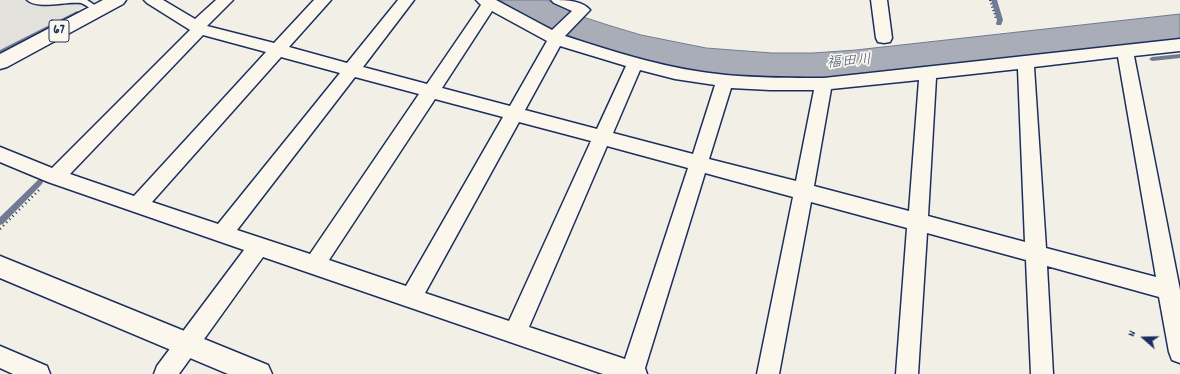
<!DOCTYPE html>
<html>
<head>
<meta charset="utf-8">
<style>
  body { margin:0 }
  #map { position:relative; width:1180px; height:374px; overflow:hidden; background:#f2efe6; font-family:Dekko,sans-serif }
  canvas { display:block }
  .north { position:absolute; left:1124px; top:318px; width:40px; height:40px; -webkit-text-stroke:3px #fbf7ec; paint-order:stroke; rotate:290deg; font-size:11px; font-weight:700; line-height:16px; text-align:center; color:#1b2f5e }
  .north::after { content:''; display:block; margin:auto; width:14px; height:18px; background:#1b2f5e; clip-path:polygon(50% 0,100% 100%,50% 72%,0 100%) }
</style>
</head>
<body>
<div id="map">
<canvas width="1180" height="374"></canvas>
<div class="north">N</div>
</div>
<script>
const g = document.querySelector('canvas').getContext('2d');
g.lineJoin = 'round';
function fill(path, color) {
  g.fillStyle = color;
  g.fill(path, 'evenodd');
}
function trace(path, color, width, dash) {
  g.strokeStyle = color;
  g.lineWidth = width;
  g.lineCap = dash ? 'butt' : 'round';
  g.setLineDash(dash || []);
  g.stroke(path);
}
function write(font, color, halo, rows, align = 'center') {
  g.font = font + ' Dekko,"Klee One",sans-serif';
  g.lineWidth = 3.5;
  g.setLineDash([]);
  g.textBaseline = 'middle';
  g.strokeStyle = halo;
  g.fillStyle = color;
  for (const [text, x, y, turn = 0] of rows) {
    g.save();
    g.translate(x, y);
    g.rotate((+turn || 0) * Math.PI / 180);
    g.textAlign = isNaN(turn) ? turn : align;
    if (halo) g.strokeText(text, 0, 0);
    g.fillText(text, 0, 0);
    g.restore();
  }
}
fill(new Path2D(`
  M0,0h97l-97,51z`), '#e2e1dc');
const water = new Path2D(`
  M499,0h48l36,17 28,9 30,9 65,13 66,5h41l43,-3 324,-36v26c-74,8 -149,16 -223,24 -67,6 -135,18 -203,14 -86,-6 -182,-32 -255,-78z`);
fill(water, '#a9adb7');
trace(water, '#707b93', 1);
fill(new Path2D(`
  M991,0h6l6,20 -2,5h-4l-1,-1 1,-4z
  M77,11l3,2 -1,1 -79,41v-5z
  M1180,54v4l-28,3 -3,-2 3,-2z
  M40,179l2,1 1,2 -1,2 -39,40 -3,1v-8l38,-37z`), '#707b93');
const service = new Path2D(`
  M27,0h60l15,10 -1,2c-8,1 -13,-7 -20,-9 -15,-2 -43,7 -54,-3z`);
const minor = new Path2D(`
  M144,0h19l32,19 21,-19h17l-26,26 67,17 40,-43h17l-42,47 58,16 51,-63h16l-51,67 64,17 54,-79 -5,-5h20l56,30 20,-19 -18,-8 -3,-3c13,0 31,0 39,10l-25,26c52,17 106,34 161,39 33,3 65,3 98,3l356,-39v12l-46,5 46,234v73l-8,-3 -3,-8 -10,-55 -112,-31 6,108h-22l-5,-114 -99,-27 -9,141h-22l11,-146 -96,-26 -32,172h-22l36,-177 -88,-24 -60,195 2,6h-44l-340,-117 -84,117h-25l3,-8 87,-116 -196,-68 -48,-20v-15l52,21 138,-138 -43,-27zM492,11l55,30 -37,65 -68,-18zM203,35l63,17 -132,144 -64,-22zM560,46l66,20 -29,63 -72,-19zM281,57l59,16 -122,151 -66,-22zM1118,57l38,220 -110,-29 -12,-181zM1018,69l7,173 -97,-26 8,-138zM640,70l35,9 40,6 -22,69 -80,-21zM355,77l64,17 -109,160 -73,-24zM919,80l-10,131 -95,-25 17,-97zM731,88l39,2h44l-18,91 -87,-22zM435,99l68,18 -97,169 -77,-26zM519,122l72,19 -82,180 -84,-28zM607,146l81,22 -63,191 -96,-32z
  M871,0h16l5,38 -2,4 -6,1 -6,-1 -2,-4z
  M0,346l47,20 3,8h-37l-13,-6z`);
const tertiary = new Path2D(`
  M0,256l268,109 4,9h-44l-228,-96z`);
const primary = new Path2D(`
  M103,0h23l-3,4 -116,63 -7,2v-15z`);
trace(service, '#1b2f5e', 3);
trace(minor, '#1b2f5e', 3);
trace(tertiary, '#1b2f5e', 3);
trace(primary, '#1b2f5e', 3);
trace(new Path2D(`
  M990,0l6,19`), '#1b2f5e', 2, [1, 2.5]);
trace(new Path2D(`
  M0,229l39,-39`), '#1b2f5e', 2.5, [1, 3.5]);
fill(service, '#fbf7ec');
fill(minor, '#fbf7ec');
fill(tertiary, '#fbf7ec');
fill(primary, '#fbf7ec');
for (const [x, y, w] of [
  [59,31,20]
]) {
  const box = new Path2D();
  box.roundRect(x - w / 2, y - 11, w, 22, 3);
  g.fillStyle = '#fbf7ec';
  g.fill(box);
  trace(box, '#1b2f5e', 1);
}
write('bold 13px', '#1b2f5e', null, [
  ["67",59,31]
]);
write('italic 15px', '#465579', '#fbf7ec', [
  ["福田川",849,63,-5]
]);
</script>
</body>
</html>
